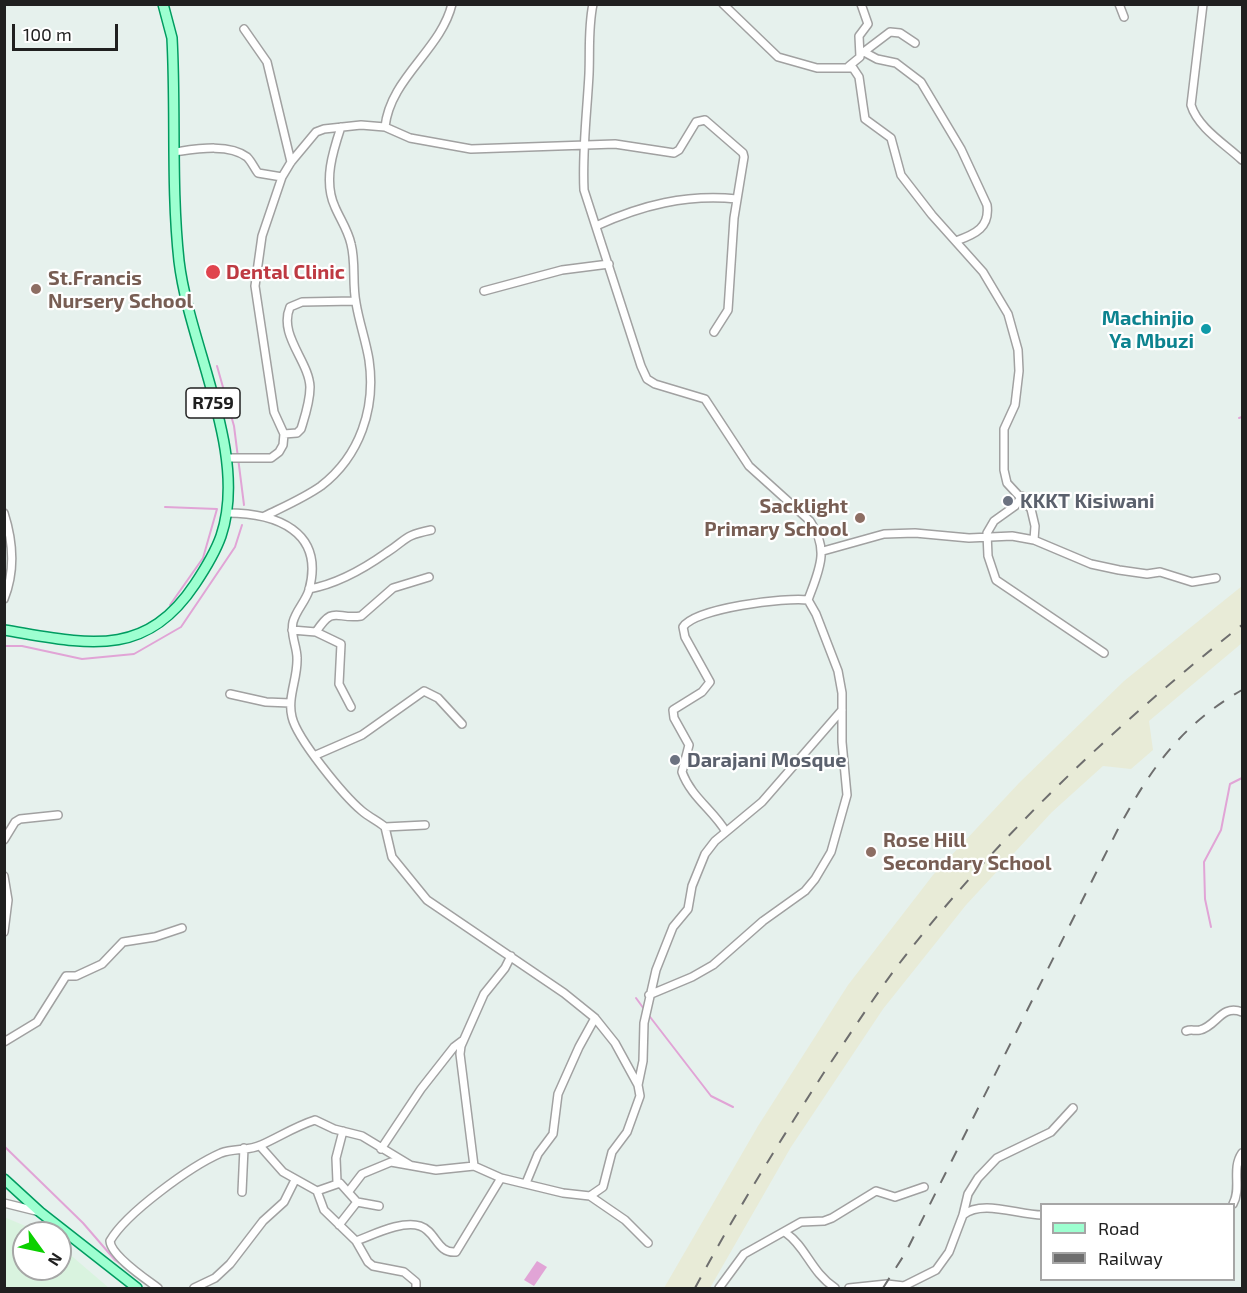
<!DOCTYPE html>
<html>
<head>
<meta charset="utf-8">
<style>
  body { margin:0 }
  #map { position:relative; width:1247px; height:1293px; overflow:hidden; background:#e6f1ed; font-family:"Exo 2",sans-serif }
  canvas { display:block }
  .frame { position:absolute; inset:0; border:6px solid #202020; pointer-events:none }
  .legend { position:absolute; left:1040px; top:1203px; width:195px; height:78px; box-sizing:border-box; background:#fff; border:2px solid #a6a6a6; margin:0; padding:8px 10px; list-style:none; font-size:18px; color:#202020 }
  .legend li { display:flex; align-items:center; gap:12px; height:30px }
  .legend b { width:30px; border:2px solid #a6a6a6 }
  .north { position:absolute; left:12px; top:1221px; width:60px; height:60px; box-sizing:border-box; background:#fff; border:2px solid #a6a6a6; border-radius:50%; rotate:123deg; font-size:16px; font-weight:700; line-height:24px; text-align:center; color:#202020 }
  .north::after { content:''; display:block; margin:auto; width:21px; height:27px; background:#0bd000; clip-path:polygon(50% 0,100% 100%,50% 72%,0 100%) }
  .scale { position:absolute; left:12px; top:24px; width:106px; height:27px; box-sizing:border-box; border:3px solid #202020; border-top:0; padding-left:8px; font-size:18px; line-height:21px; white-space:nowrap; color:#202020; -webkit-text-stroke:4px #fff; paint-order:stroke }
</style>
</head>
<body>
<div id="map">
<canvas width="1247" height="1293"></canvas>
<div class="frame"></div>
<ul class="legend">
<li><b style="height:8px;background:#9dffd0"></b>Road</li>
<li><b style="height:8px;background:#6e6e6e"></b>Railway</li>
</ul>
<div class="north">N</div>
<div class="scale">100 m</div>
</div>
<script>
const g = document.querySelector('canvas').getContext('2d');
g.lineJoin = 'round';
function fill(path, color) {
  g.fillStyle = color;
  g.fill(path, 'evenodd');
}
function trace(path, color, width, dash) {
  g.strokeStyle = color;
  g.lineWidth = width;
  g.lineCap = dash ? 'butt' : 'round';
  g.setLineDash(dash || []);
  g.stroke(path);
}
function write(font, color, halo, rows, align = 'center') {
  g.font = font + ' "Exo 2",sans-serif';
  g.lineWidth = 4.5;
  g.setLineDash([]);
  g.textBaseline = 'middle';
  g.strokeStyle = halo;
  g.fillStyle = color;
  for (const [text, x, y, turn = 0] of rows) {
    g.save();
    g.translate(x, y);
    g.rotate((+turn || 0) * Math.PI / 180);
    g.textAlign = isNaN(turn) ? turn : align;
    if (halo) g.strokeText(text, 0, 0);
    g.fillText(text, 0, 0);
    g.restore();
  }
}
fill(new Path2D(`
  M1242,586v57l-93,78 4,29 -22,19 -28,-3 -51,46 -86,93 -83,104 -92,138 -81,141h-46l94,-162 90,-141 85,-110 86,-92 105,-102z`), '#e8ebd7');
fill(new Path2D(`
  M4,1217l38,16h-18v36h36v-23l49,42h-104z`), '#d9f3df');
fill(new Path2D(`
  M537,1261l10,6 -13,19 -10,-6z`), '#e1a4d6');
trace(new Path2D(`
  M217,366l17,60 10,79
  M1239,418l3,-1
  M165,507l52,2 -14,49 -33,47
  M4,646h18l60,13 52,-5 47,-27 54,-80 7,-22
  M1211,927l-6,-28 -1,-37 17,-32 9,-46 12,-6
  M636,998l8,11
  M647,1013l64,83 22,11
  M4,1146l79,77 32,37 13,9`), '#e1a4d6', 2);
const minor = new Path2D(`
  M593,4c-5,24 -3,46 -4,70 -2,39 -7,77 -5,116l57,176 6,13 8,5 50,15 44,67 61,55c20,29 9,49 -2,79
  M723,4l55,53 39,11h36l6,9 6,42 26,19 10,37 31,40 51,57 25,42 10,36 1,21 -4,34 -11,24v41l3,13 24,26 4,17 -1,14
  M1119,4l5,13
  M1203,4l-12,101c7,23 34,39 51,55
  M244,29l23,33 24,100
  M864,52l13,7 19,4 25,19 40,67 26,56c3,22 -11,29 -31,36
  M861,54l29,-22 10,1 15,10
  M849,66l11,-9 -1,-21 9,-12 -7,-20
  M385,127c5,-49 56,-77 67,-123
  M175,152c21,-3 54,-9 72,5 5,5 7,11 11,16l24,4 9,-15 25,-30 8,-3 37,-4 24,2 25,11 61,11 144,-5 59,9 5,-3 17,-28 9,-2 38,33 1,4 -10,61 -6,92 -14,22
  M596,226c46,-21 90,-32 141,-27
  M484,291l78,-21 47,-6
  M284,434l13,-1 4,-4c4,-13 9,-27 9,-42 -1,-26 -32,-52 -20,-80l12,-5 53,-1
  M226,458h45l8,-6 4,-7 1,-11 -10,-22 -19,-126 7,-50 20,-59
  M1022,496l-7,10 -21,15 -7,12 1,23 8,24 108,73
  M4,513c9,28 11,59 0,86
  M227,513c49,0 98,18 82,77 -3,11 -13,20 -16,32 -3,13 4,24 4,36 1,20 -10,39 -5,59 5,22 52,79 70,94 7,6 16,10 23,16l7,30 35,43 137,93 31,25 20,25 23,42 2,11 -13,36 -15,20 -9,35 -13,9 35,24 23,23
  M265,516c18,-9 39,-18 56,-30 39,-30 55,-78 48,-126 -3,-19 -10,-38 -13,-57 -4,-20 0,-40 -5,-59 -3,-14 -11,-25 -16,-37 -12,-26 -2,-56 6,-80
  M823,551l61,-17 31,-1 54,5 43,-2 22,4 57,24 28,6 28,4 13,-2 32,10 24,-4
  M309,589c28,-5 53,-19 77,-36 22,-14 16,-17 45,-23
  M292,630l24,2 25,12 -2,40 12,23
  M316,632c18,-28 20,-12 45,-16l32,-28 36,-11
  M230,694l36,8 24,1
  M316,755l46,-20 62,-44 14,7 24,26
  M385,827l40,-2
  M4,840l11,-18 5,-3 38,-4
  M4,876l4,24 -4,32
  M649,995l43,-18 21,-12 50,-44 42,-30 10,-12 16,-27 16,-57 -5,-53v-49l-4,-22 -22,-57 -8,-14c-22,-3 -113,8 -125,27l2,10 25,45 -8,10 -29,18 1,8 15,27 -7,27c9,25 32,39 44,60
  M1186,1031c5,-2 8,0 14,-1 17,-4 21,-26 42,-18
  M4,1042l33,-20 29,-46h10l26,-12 21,-22 32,-5 27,-9
  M638,1085l5,-24 1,-38 12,-53 17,-43 15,-18 4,-23 13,-32 10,-13 47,-39 80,-92
  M260,1146l23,26 34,19 23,-8 17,19
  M381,1149l40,-60 33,-42 8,-6
  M474,1166l-14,-112 1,-8 23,-52 21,-26 6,-12
  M337,1182l-1,-24 7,-27
  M526,1183l12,-29 15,-20 5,-40 21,-47 16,-29
  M317,1191l7,19 32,31 12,21 5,4 31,6 12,10v6
  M349,1191l13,-17 29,-12 45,8 38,-4 27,12 62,15 27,3
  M242,1192l2,-44
  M4,1203l36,9
  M1233,1204c9,-16 -2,-35 9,-51
  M963,1215c19,-16 55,0 79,0
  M339,1225l18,-23 22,4
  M786,1233c20,14 25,39 49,55
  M356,1241c17,-6 46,-21 64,-15 16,5 17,28 36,26l45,-74
  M158,1288c-12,-9 -47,-32 -48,-47 16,-28 81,-75 111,-88 13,-5 28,-2 40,-8 18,-8 35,-19 54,-25l19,9 28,7 48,29
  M194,1288l21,-10 15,-14 33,-43 21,-19 11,-22
  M719,1288l25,-34 57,-32 23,-1 8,-3 44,-27 19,6 29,-10
  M849,1288l38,-4 17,2 32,-16 13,-18 14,-37 5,-21 10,-16 19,-20 54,-26 22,-24`);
const major = new Path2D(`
  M4,630c80,13 140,31 191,-46 10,-15 20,-31 26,-48 28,-82 -32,-190 -42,-275 -8,-74 -3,-149 -7,-223l-9,-34
  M4,1179l36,33 97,76`);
trace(minor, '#a1a1a1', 10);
trace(major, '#009c60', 12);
trace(minor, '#fff', 7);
trace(major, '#9dffd0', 9);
trace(new Path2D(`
  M695,1288c39,-73 83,-144 128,-214 28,-41 55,-84 86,-123 96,-122 211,-230 333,-326
  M883,1288l23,-36 212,-423c33,-61 63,-104 124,-139`), '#6e6e6e', 2, [12, 12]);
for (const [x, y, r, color] of [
  [213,272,8,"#e0444e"],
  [36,289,6,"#8d6e63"],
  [1206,329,6,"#0f9aa8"],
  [1008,501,6,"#6b7280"],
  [860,518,6,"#8d6e63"],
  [675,760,6,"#6b7280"],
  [871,852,6,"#8d6e63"]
]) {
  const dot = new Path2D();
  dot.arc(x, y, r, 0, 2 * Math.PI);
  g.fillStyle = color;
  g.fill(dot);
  trace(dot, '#fff', 2);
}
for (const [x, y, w] of [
  [213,403,54]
]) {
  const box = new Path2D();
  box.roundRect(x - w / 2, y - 15, w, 30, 4.5);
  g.fillStyle = '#fff';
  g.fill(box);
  trace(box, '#202020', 1.5);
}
write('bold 18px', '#202020', null, [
  ["R759",213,403]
]);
write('bold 20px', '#be3a42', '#fff', [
  ["Dental Clinic",226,272]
], 'left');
write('bold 20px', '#785e54', '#fff', [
  ["St.Francis",48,278],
  ["Nursery School",48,301],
  ["Sacklight",848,506,"right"],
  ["Primary School",848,529,"right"],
  ["Rose Hill",883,840],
  ["Secondary School",883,863]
], 'left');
write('bold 20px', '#0d838f', '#fff', [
  ["Machinjio",1194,318],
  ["Ya Mbuzi",1194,341]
], 'right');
write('bold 20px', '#5b616d', '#fff', [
  ["KKKT Kisiwani",1020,501],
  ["Darajani Mosque",687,760]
], 'left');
</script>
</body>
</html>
